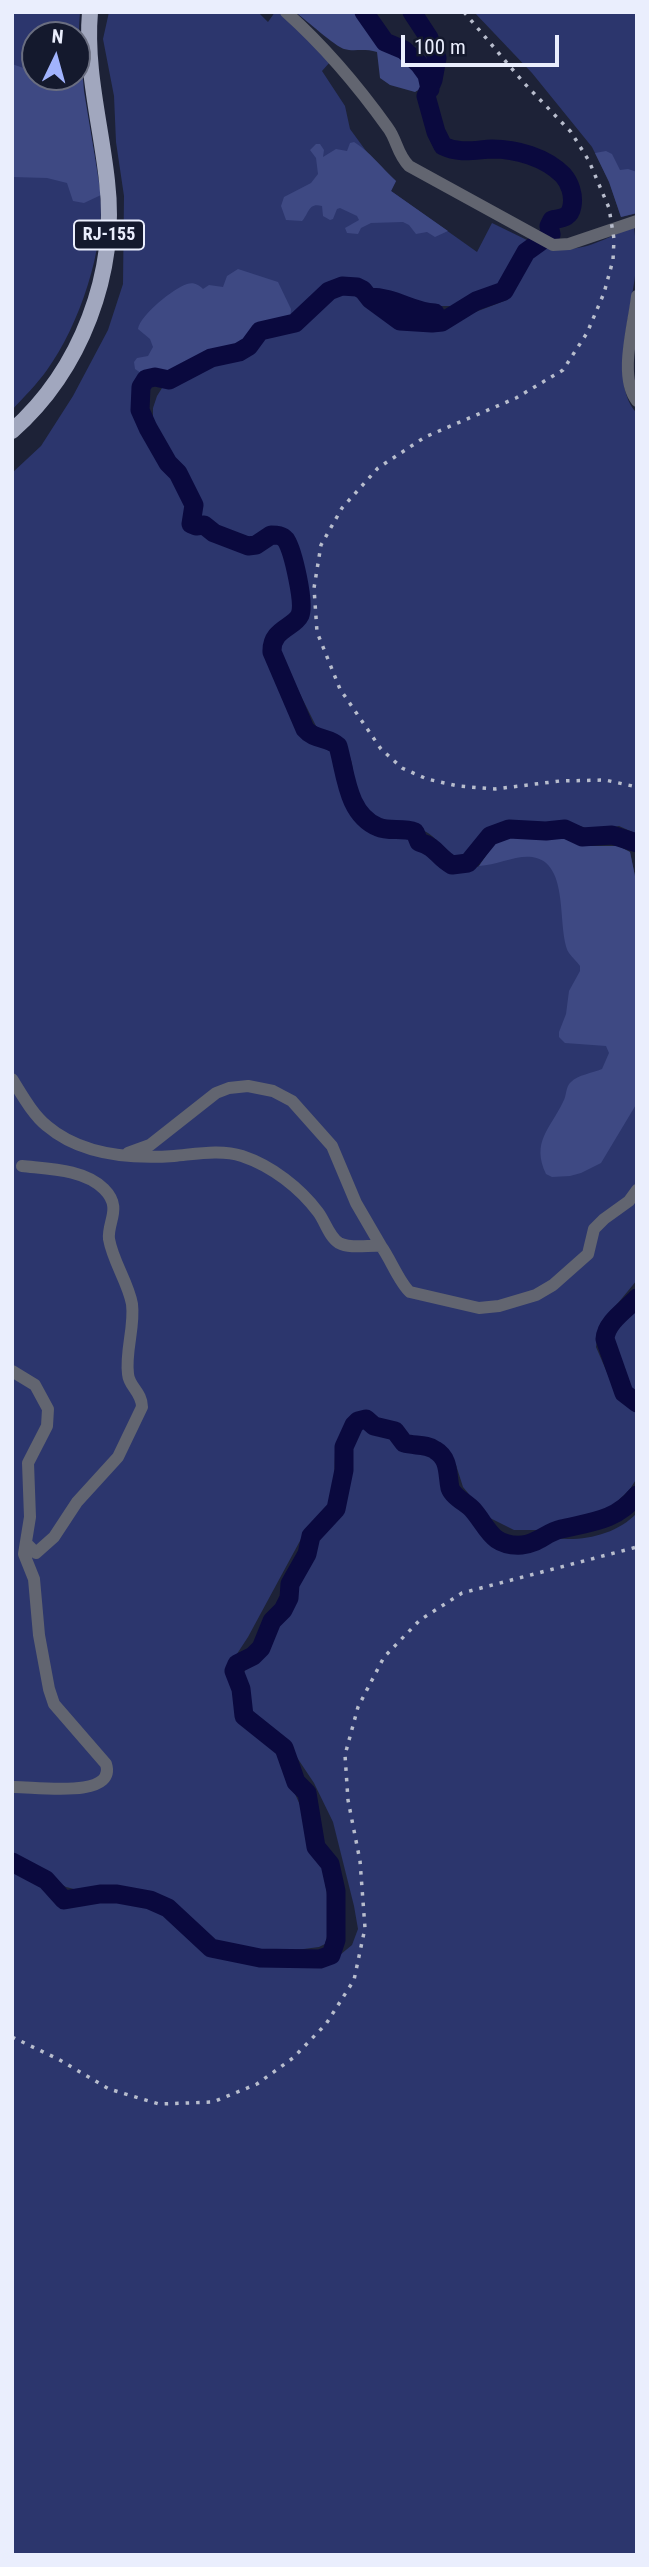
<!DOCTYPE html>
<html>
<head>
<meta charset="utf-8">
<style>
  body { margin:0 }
  #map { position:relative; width:649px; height:2567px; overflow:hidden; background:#1d2237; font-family:"Roboto Condensed",sans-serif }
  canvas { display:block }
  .frame { position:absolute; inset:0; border:14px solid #eaeefd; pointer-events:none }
  .north { position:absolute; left:21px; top:21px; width:70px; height:70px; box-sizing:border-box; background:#14192d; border:2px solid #6a6e80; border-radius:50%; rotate:5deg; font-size:19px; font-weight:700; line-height:28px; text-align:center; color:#eaeefd }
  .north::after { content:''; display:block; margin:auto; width:24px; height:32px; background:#a1b3fd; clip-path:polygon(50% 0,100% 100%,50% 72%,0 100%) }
  .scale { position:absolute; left:401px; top:35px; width:158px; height:32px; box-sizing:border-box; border:4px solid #eaeefd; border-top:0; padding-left:9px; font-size:21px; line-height:24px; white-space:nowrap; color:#eaeefd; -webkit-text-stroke:5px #14192d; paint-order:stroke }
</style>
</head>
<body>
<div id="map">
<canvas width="649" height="2567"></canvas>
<div class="frame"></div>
<div class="north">N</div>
<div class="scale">100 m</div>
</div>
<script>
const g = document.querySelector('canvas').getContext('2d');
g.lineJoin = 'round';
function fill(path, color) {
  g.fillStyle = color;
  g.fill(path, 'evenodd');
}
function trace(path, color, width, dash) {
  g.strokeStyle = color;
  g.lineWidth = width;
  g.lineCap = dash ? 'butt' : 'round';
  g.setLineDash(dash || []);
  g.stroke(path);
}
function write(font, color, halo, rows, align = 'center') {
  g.font = font + ' "Roboto Condensed",sans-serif';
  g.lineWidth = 7;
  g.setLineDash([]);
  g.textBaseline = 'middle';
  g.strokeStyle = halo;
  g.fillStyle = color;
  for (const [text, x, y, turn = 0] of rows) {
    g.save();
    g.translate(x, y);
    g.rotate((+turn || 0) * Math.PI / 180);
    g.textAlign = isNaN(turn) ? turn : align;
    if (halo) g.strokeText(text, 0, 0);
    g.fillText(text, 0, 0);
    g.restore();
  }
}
fill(new Path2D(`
  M12,12h68c-6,61 14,121 20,181 6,54 -21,133 -53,177 -10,14 -23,27 -35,40zM35,35h42v42h-42z
  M109,12h149l10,10 7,-10h7l48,50 -8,9 23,35 5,23 19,26 27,26 -5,10 86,61 15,-29 37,18 -26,43 -30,12 -18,10h-28l-31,-12 -24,-2 -20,-10h-15l-8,2 -35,34 -36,9 -21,19 -29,6 -22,15 -10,3 -32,5 -4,2 -5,19 2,22 10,19 23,33 17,31c4,9 -3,18 1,26l16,3 8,6 34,14 14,-3 15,-7 6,1c11,15 14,49 14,67 -8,13 -21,21 -26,36 -6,16 24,70 33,87l5,5 26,12 8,39 15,31 27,16 27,4 6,7 9,3 18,22 8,3 20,-3 8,-4 18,-26 12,-5 49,2 32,9h28l12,6 7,34v394l-38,46 -3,21 22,51 19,13v67l-7,11 -23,23 -40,7 -26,11h-27l-26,-13 -25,-30 -7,-22 -15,-17 -32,-11 -15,-14 -27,-9 -6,-1 -11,5 -15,35 -1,31 -5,21 -28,34 -53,98 -17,26 -2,8 10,46 24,21 15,18 22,49 11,46 12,18 5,32 1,28 -4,15 -6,3 -46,6 -48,-9 -14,-5 -34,-30 -24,-13 -36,-8 -43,1 -8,-2 -54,-31v-1383l29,-27 32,-50 35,-66 15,-46 1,-88 -8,-54 -2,-46 -11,-57z
  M474,12h163v201l-16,4 -12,-36 -17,-34 -60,-74z
  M634,227c2,16 3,32 1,49 -4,35 -26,109 2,137v421l-18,-8 -24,5 -27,-9 -25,1 -27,-2 -26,10 -22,23 -16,2c-14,-10 -13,-19 -32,-27 -17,-7 -38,-3 -52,-16 -22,-19 -9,-41 -20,-60 -3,-5 -8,-13 -14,-17 -7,-4 -13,-4 -18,-10l-37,-74c-4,-21 16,-19 24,-33 14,-22 -1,-56 -8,-77 -10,-15 -31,-14 -41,-1l-6,-1 -47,-21 -7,-27 -41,-66v-18l4,-12 5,-8 9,-6 20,-7 14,-11 38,-9 22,-16 26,-9 18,-12 29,-26h17l9,10 31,23 38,4 19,-5 13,-8 42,-16c15,-16 16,-43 35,-55 41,11 56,-5 92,-18z
  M637,1307v90l-15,-18 -13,-42 9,-15z
  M366,1425l9,6 16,1c13,26 23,13 43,22l8,13 5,25 26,22 5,13 8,10 20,10 33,2 14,-11c29,4 63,-3 84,-25v1042h-625v-689l34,18 14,21 5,2h12l20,-9 29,2 28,6 49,42 20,10 63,9 43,-3 23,-19 6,-16 -4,-23 -21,-84 -19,-39 -18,-27 -20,-21 -25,-21 -4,-6 -4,-32 2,-6 18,-20 7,-11 5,-16 15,-17 8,-29 16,-35 14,-17 14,-11 7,-44 -3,-19 13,-24z`), '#2c366d');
fill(new Path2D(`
  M295,12h66l18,28 23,11 15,14 7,10 1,11 -10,6 -25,-7 -10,-7 -3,-26c-14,-4 -23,0 -33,-3 -8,-2 -39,-30 -49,-37z
  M81,56l3,35 17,104 -17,8 -11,-2 -6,-18 -20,-5 -35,-1v-113l23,8v5h42v-19z
  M354,142c15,9 28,26 42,39l-5,10 57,40 -13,6 -8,-5 -11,2 -7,-9 -6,-3 -32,1 -10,5 -3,6 -11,-1 -2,-5 14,-8 -2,-4 -17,-8 -3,1 -4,10 -3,1 -7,-4 -1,-10c-14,-4 -13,8 -20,15l-16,-1 -5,-14 3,-9 27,-14 7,-9 -2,-16 -6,-8 6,-6h4l4,6 -1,7 13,-8 11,2 3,-8z
  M606,151l6,3 8,16 8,-1 9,3v41l-16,4 -12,-35 -14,-29z
  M238,269l40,13 13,27 -1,11 -32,7 -21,19 -29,6 -22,15 -42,8 -9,-6 -1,-7 3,-4 11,-2 5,-9 -3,-8 -12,-10c2,-14 36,-41 49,-45 7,-2 12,1 16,5l6,-4 14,2 4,-11z
  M509,835l49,2 32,9h28l12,6 7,34v217l-36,60 -20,10 -11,3 -18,1 -6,-3c-15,-32 4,-45 17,-72 4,-6 2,-15 8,-20 7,-7 21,-9 31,-13l7,-16 -3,-7 -41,-3 -6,-6v-5l7,-18 3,-23 11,-20v-5c-3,-4 -8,-9 -11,-13 -13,-23 2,-91 -37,-96 -16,-2 -35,8 -53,9l18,-26z`), '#3e4983');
trace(new Path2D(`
  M364,12l21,30 19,8 15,14 8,11 3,14
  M412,12l17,26 8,20 -4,22 -7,16 10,36 7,14c17,8 31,4 49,3 24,0 53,8 71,26 7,8 11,20 9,31 -2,12 -10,12 -20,14l-3,6 2,8 -25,18 -22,39 -28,10 -34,21 -10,1 -32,-2 -30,-22 -7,-9 -6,-3 -15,-1 -13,5 -34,32 -35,8 -11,15 -10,6 -28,6 -42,22 -14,-3 -9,2 -5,8 -1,23 8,18 20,35 10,10 16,32 -3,19 5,2 8,-1 10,8 34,13 8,-1 15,-10c6,0 11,0 15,5 7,11 19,63 14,75 -6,13 -29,14 -28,37l33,77c9,11 24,8 33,17 8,28 9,68 40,81 11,5 25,0 37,5l4,10c18,5 18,15 33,23l16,-2 22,-27 19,-7 37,2 19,-2 17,8 30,-2 25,8
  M369,297c27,0 42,15 66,16
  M637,1298c-11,12 -31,24 -32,41l19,54 13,10
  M12,1862l34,18 18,20 36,-6h17l33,6 18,8 43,40 49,10 60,1 11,-4 5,-15v-49l-6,-27 -14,-17 -9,-54 -11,-11 -12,-34 -40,-32 -3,-27 -7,-18 3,-7 16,-8 8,-8 11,-27 11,-11 6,-12 1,-14 17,-30 4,-18 25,-27 8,-39v-23l10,-22 4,-4 8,-2 8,7 21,5 9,12c10,3 23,1 31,7 15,9 12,24 15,38 3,9 17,15 23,22 15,17 18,37 49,35 15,-1 25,-13 39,-16 30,-7 55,-8 76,-34`), '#0a093e', 19);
trace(new Path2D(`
  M286,12c38,34 72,74 102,116 9,12 9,26 21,38l144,79 16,-1 68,-23
  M637,296c-3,29 -19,81 0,105
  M12,1079c10,16 21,36 35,47 34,29 85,33 127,30 22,-2 47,-7 68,0 30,10 58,32 76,56 7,9 11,25 21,31 11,6 30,2 42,3 9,12 19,38 29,46l69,16 20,-2 37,-11 17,-10 35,-31 6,-25 10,-10 25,-18 8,-11
  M128,1153l22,-8 66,-52 13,-5 19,-2 25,5 19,10 40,45 24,57 25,43
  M22,1166c26,3 62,3 82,23 19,19 3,33 5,50 4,23 19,43 23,65 3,23 -7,47 -4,70 1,13 14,18 14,33l-24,50 -41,45 -23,35 -18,16 -10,-10
  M12,1371l23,14 13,24 -1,17 -19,37 2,54 -6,37 10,25 5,56 10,54 5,15 52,60c11,36 -73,22 -94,23`), '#626570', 12);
trace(new Path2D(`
  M12,431c69,-61 106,-158 95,-250 -6,-56 -22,-112 -17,-169`), '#a1a7be', 16);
trace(new Path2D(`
  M464,12l60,71 47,49 18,29 20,47 5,31 -1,21 -9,33 -17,40 -24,37 -47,28 -91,39 -47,31 -36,40 -21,37 -7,43 3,44 23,57 41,60 21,19 25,11 31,7 37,3 65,-8 45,-1 32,7
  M12,2037l46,22 51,30 50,15 54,-2 44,-18 36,-26 33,-34 28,-44 11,-52 -5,-67 -12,-61 -3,-45 13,-48 26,-50 36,-37 42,-27 175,-46`), '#b8bdcd', 3.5, [3.5, 7]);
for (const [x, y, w] of [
  [109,235,70]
]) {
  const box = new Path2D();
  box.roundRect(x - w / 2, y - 14.5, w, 29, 5);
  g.fillStyle = '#14192d';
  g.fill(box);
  trace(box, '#eaeefd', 2);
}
write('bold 18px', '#eaeefd', null, [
  ["RJ-155",109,235]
]);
</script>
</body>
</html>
